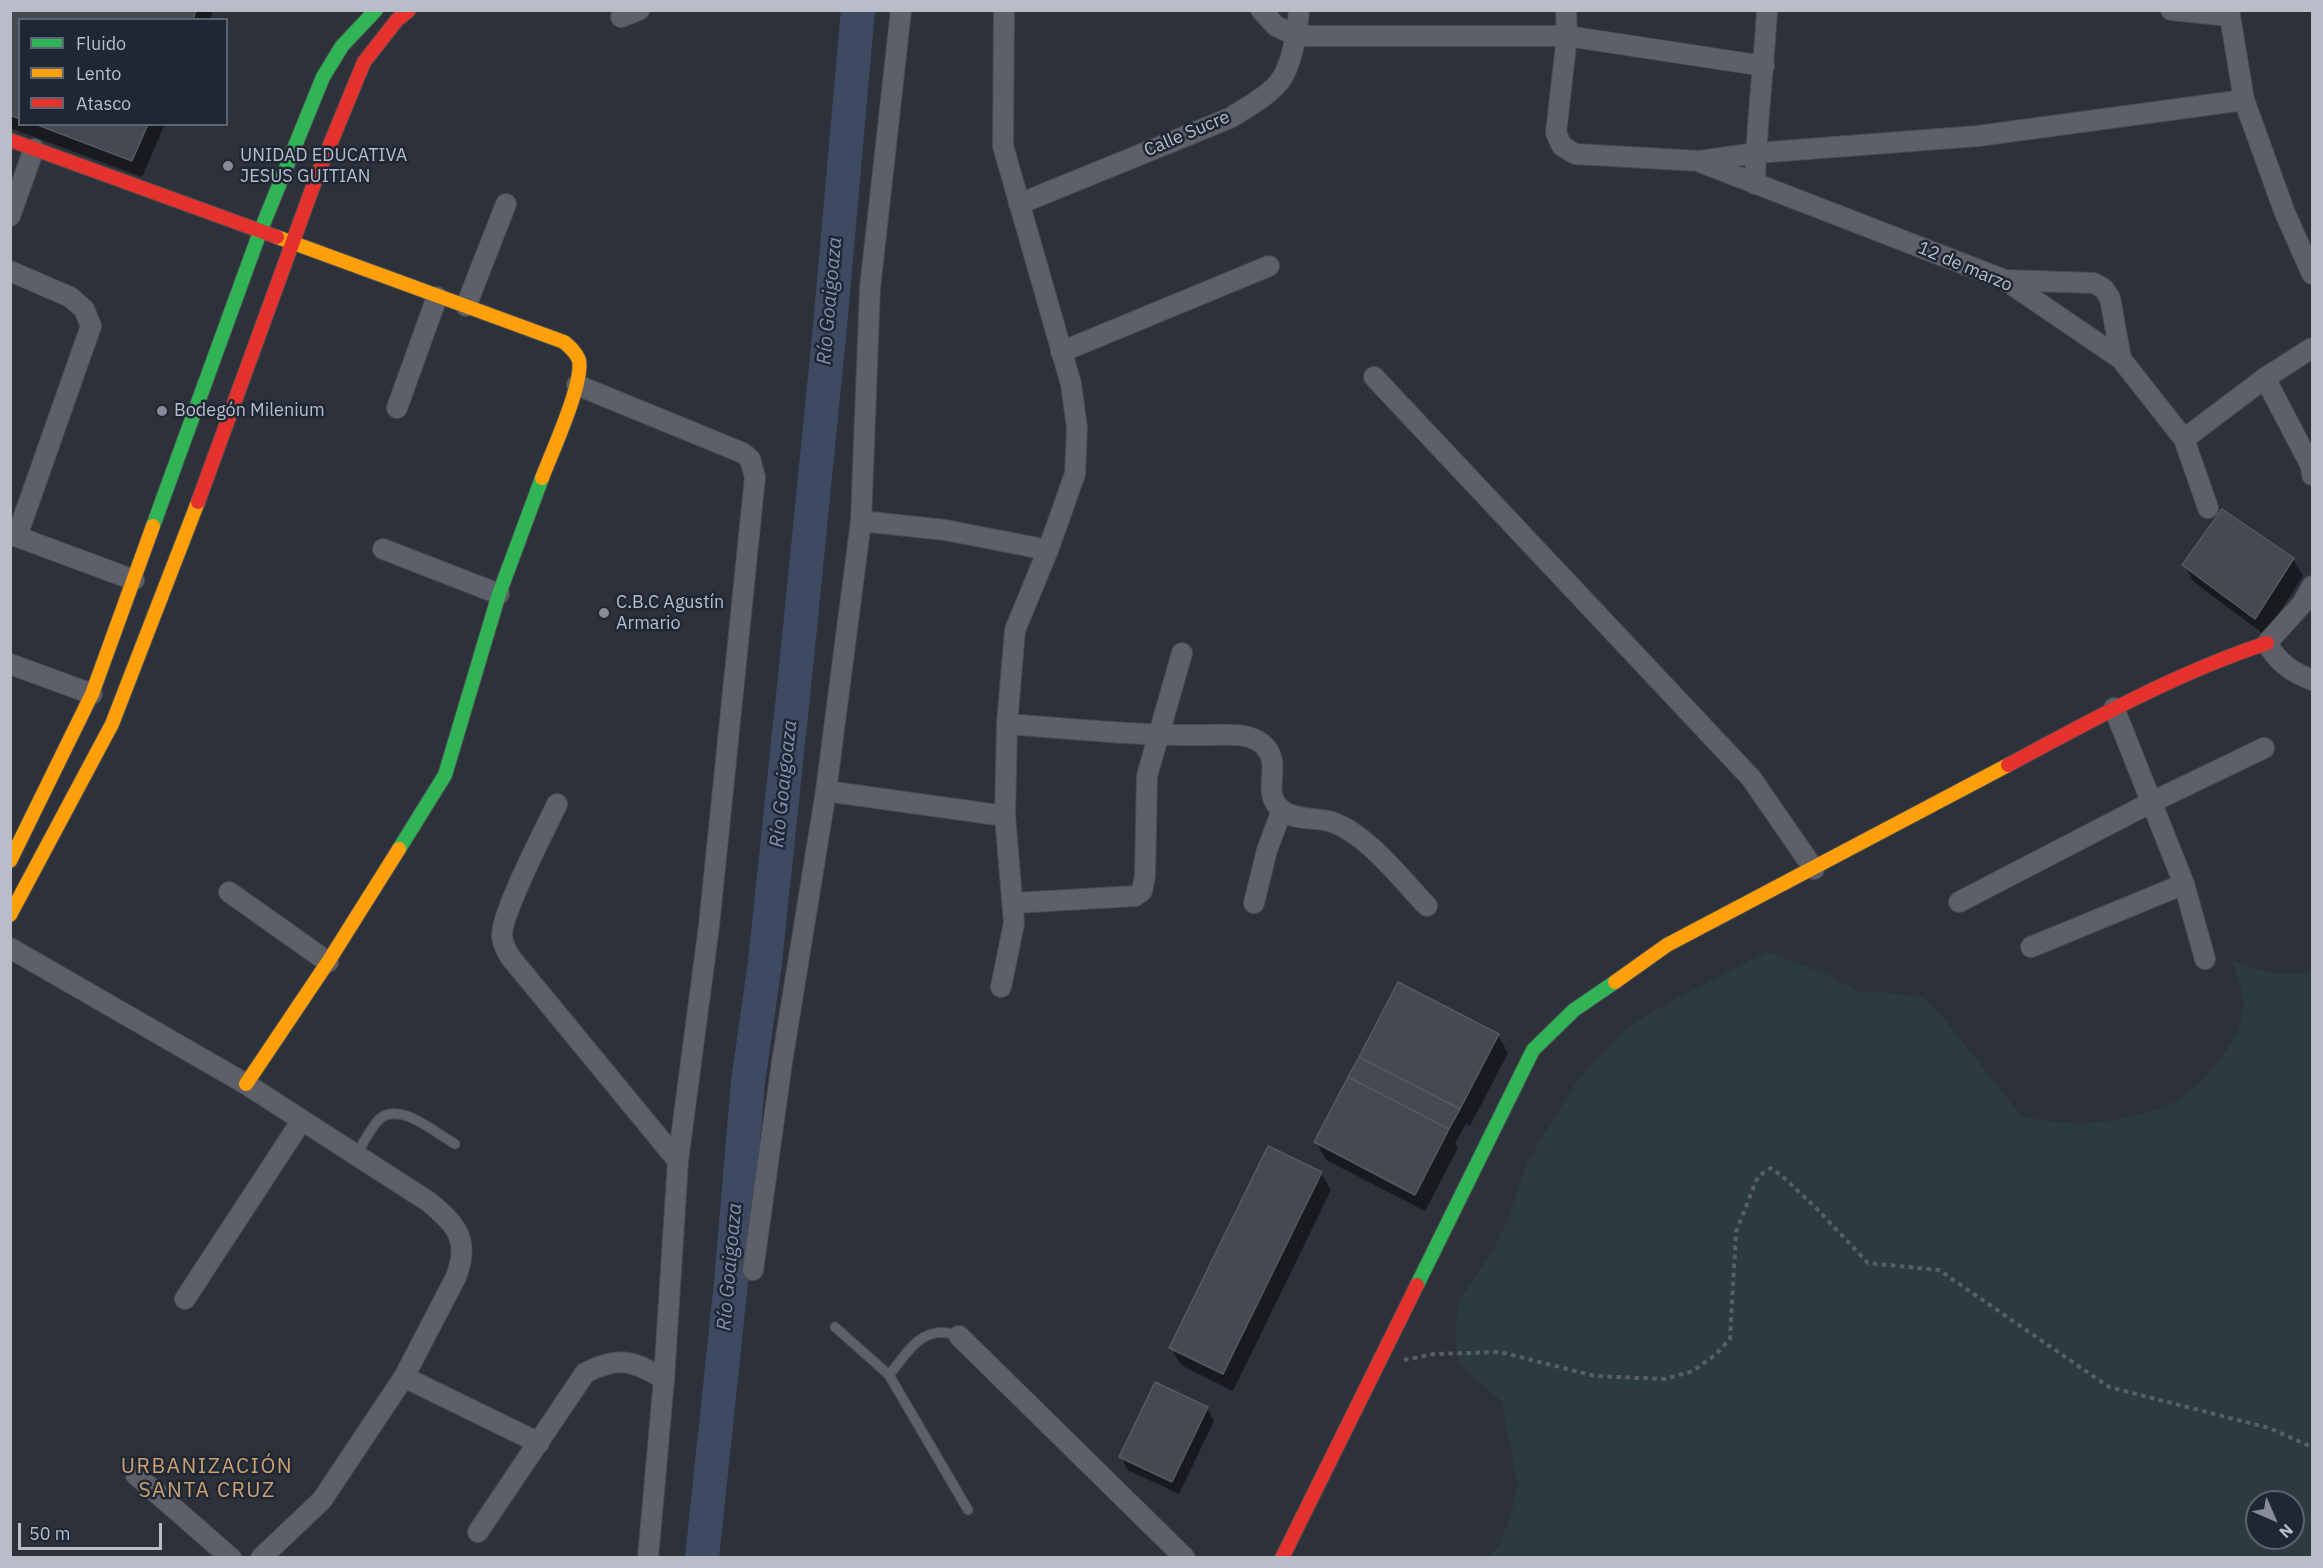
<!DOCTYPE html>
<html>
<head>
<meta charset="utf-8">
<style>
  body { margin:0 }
  #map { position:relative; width:2323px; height:1568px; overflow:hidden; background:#2d313a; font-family:"IBM Plex Sans",sans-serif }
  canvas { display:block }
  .frame { position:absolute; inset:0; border:12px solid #b8bdc9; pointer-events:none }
  .legend { position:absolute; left:18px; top:18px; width:210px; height:108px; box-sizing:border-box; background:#202734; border:2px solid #5d6370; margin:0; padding:8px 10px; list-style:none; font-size:18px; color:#b8bdc9 }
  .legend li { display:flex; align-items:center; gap:12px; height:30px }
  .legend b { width:30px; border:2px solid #5d6370 }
  .north { position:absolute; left:2245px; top:1490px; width:60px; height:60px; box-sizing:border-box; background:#202734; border:2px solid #5d6370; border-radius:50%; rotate:135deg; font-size:16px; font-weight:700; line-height:24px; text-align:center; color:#b8bdc9 }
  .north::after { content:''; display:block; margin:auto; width:21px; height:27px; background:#878c97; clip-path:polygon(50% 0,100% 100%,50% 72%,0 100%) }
  .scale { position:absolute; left:18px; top:1523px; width:144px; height:27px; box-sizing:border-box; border:3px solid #b8bdc9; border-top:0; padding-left:8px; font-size:18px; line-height:21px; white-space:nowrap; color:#b8bdc9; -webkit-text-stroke:4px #202734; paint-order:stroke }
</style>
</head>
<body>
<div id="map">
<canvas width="2323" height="1568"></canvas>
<div class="frame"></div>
<ul class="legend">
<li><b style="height:8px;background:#30b455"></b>Fluido</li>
<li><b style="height:8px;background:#ff9f0a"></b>Lento</li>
<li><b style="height:8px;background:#e5322d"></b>Atasco</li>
</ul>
<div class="north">N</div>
<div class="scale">50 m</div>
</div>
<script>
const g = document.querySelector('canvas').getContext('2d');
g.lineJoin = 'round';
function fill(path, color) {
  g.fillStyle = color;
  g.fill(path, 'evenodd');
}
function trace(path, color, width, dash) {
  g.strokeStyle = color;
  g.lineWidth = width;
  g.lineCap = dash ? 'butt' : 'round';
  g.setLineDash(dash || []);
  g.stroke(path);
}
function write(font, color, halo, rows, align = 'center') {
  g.font = font + ' "IBM Plex Sans",sans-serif';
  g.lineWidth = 5;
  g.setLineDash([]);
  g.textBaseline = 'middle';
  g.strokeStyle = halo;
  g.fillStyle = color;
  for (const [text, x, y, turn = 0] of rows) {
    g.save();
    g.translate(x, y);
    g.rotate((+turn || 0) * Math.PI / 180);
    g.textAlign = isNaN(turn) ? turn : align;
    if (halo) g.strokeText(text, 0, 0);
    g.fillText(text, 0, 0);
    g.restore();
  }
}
fill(new Path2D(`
  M1767,952l62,23 29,16 34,2 32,5 21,22 77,97c21,3 43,7 65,6 27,-1 75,-11 97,-27 15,-12 27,-25 38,-40 27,-38 26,-53 10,-95 26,8 54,20 80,10v586h-825l12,-12 11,-27 8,-31 -17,-86 -42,-37 -4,-31 4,-32 35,-53 13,-28 20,-57 50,-82 44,-48 26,-18 30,-17zM2257,1502h36v36h-36z`), '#2b3b40');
fill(new Path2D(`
  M10,10h203l-3,10h-190v104h145l-23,53 -132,-49z
  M2293,559l10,17 -38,59 -71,-53 -10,-17z
  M1498,1035l10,18 -38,73 -4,-2 -11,19 3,5 -33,63 -99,-51 -10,-18z
  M1321,1173l10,17 -98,201 -52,-26 -10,-17z
  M1207,1408l7,13 -35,73 -51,-24 -7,-13z`), '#0007');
trace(new Path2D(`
  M702,1558l29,-275 17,-201 17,-120 34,-324 31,-312 28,-316`), '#3d4a62', 34);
const building = new Path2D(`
  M10,10h186l-3,10h-173v99l-10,-4z
  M35,124h113l-16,37z
  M2222,509l72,49 -39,61 -73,-54z
  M1398,982l101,52 -39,75 -101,-52z
  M1359,1057l101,52 -11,20 -101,-52z
  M1348,1077l101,52 -34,66 -101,-53z
  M1268,1146l54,26 -99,202 -54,-26z
  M1155,1382l53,25 -36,75 -53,-25z`);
fill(building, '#454950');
trace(building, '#555961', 1.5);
const lane = new Path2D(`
  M356,1156c6,-11 12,-23 20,-33 19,-26 58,9 79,21
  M835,1327l54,48 79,135
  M889,1375c20,-24 34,-53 70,-39`);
const street = new Path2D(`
  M1261,10l15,16 21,10h270l197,30
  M1566,10l1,26 -11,97 6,13 13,8 125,7 56,-8 222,-17 266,-36
  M2171,10l59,6
  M2229,10l15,90 41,113 27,61
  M621,17l18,-7
  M1700,162l305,118 116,79 63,80 24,69
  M1755,184c1,-58 9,-116 12,-174
  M1019,204l211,-86c16,-10 42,-24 52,-40 11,-18 15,-46 17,-68
  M10,216l24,-67
  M10,271l60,26 14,12 7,17 -74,210
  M2005,280l89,3 10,6 6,9 11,61
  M466,306l40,-102
  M1061,352l208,-86
  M1374,377l377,401 63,91
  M2265,378l46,88 1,9
  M577,385l166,68 7,6 5,18 -46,449 -31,235 -14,218 -16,179
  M397,408l40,-111
  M2184,439l81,-61 47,-30
  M861,521l84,9 103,20
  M10,534l124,46
  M383,549l116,45
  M2312,586l-10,18 -35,39c10,19 26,30 45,37
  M10,664l82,30
  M2114,708l70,176 21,75
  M1007,724c67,5 133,12 200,11 17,0 40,-3 54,8 26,20 -4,49 22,68 14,10 34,6 49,11 35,12 70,58 95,84
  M826,791l179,25
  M557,804c-12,26 -56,109 -55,132 1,9 4,15 9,22l167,203
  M229,892l99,70
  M1959,902l193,-100 112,-54
  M1014,903l121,-7 7,-5 3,-15 2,-100 35,-123
  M1254,903l13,-53 15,-40
  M2031,947l153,-63
  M10,948l236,136 183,118c28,23 41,38 27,75l-52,100 -82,123 -61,58
  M1001,987l13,-64 -9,-107 2,-92 8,-94 33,-80 27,-76 2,-46 -6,-44 -68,-238 1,-136
  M753,1270l29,-208 44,-271 35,-270 9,-233 31,-278
  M185,1299l117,-179
  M959,1336l226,222
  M404,1377l135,66
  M136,1475l95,83
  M478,1532l107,-159c33,-17 48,-13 79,6`);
const fast = new Path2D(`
  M153,526l107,-294 63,-155 19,-31 34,-36
  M399,849l46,-74 54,-181 43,-116
  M1417,1285l116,-235 41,-40 41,-28`);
const slow = new Path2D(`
  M277,237l287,105c6,5 12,10 15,18 5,23 -28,94 -37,118
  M10,861l82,-167 61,-168
  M10,915l102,-191 86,-222
  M1615,982l52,-37 341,-180
  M246,1084l82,-122 71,-113`);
const jam = new Path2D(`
  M10,140l267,97
  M198,502l117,-321 49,-119 33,-42 12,-10
  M2008,765c84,-45 168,-92 259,-122
  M1282,1558l135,-273`);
trace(lane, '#484c52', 11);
trace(street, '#484c52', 22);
trace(fast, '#484c52', 16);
trace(slow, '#484c52', 16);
trace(jam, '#484c52', 16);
trace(new Path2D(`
  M1404,1360l30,-6 66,-2 95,24 70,3 28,-8 22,-16 15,-16 6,-107 20,-51 4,-6 11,-7 11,8 35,33 51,54 71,7 170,117 160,41 43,19`), '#5b5f65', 4, [4.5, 4.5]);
trace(lane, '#5d6068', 9);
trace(street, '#5d6068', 20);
trace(fast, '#30b455', 14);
trace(slow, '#ff9f0a', 14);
trace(jam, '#e5322d', 14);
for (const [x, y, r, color] of [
  [228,166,6,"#878c97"],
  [162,411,6,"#878c97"],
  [604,613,6,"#878c97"]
]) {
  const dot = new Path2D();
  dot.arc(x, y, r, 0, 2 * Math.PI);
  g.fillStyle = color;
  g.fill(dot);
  trace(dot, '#202734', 2);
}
write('18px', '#b8bdc9', '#202734', [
  ["Calle Sucre",1187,134,-23],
  ["12 de marzo",1965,267,23]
]);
write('18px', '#b8bdc9', '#202734', [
  ["UNIDAD EDUCATIVA",240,156],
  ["JESUS GUITIAN",240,177],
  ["Bodegón Milenium",174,411],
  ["C.B.C Agustín",616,603],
  ["Armario",616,624]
], 'left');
write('italic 20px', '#8291af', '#202734', [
  ["Río Goaigoaza",830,301,-85],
  ["Río Goaigoaza",784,784,-84],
  ["Río Goaigoaza",730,1267,-85]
]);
g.letterSpacing = '1.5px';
write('21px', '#cea16f', '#202734', [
  ["URBANIZACIÓN",207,1467],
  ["SANTA CRUZ",207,1491]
]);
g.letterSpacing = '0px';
</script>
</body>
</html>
